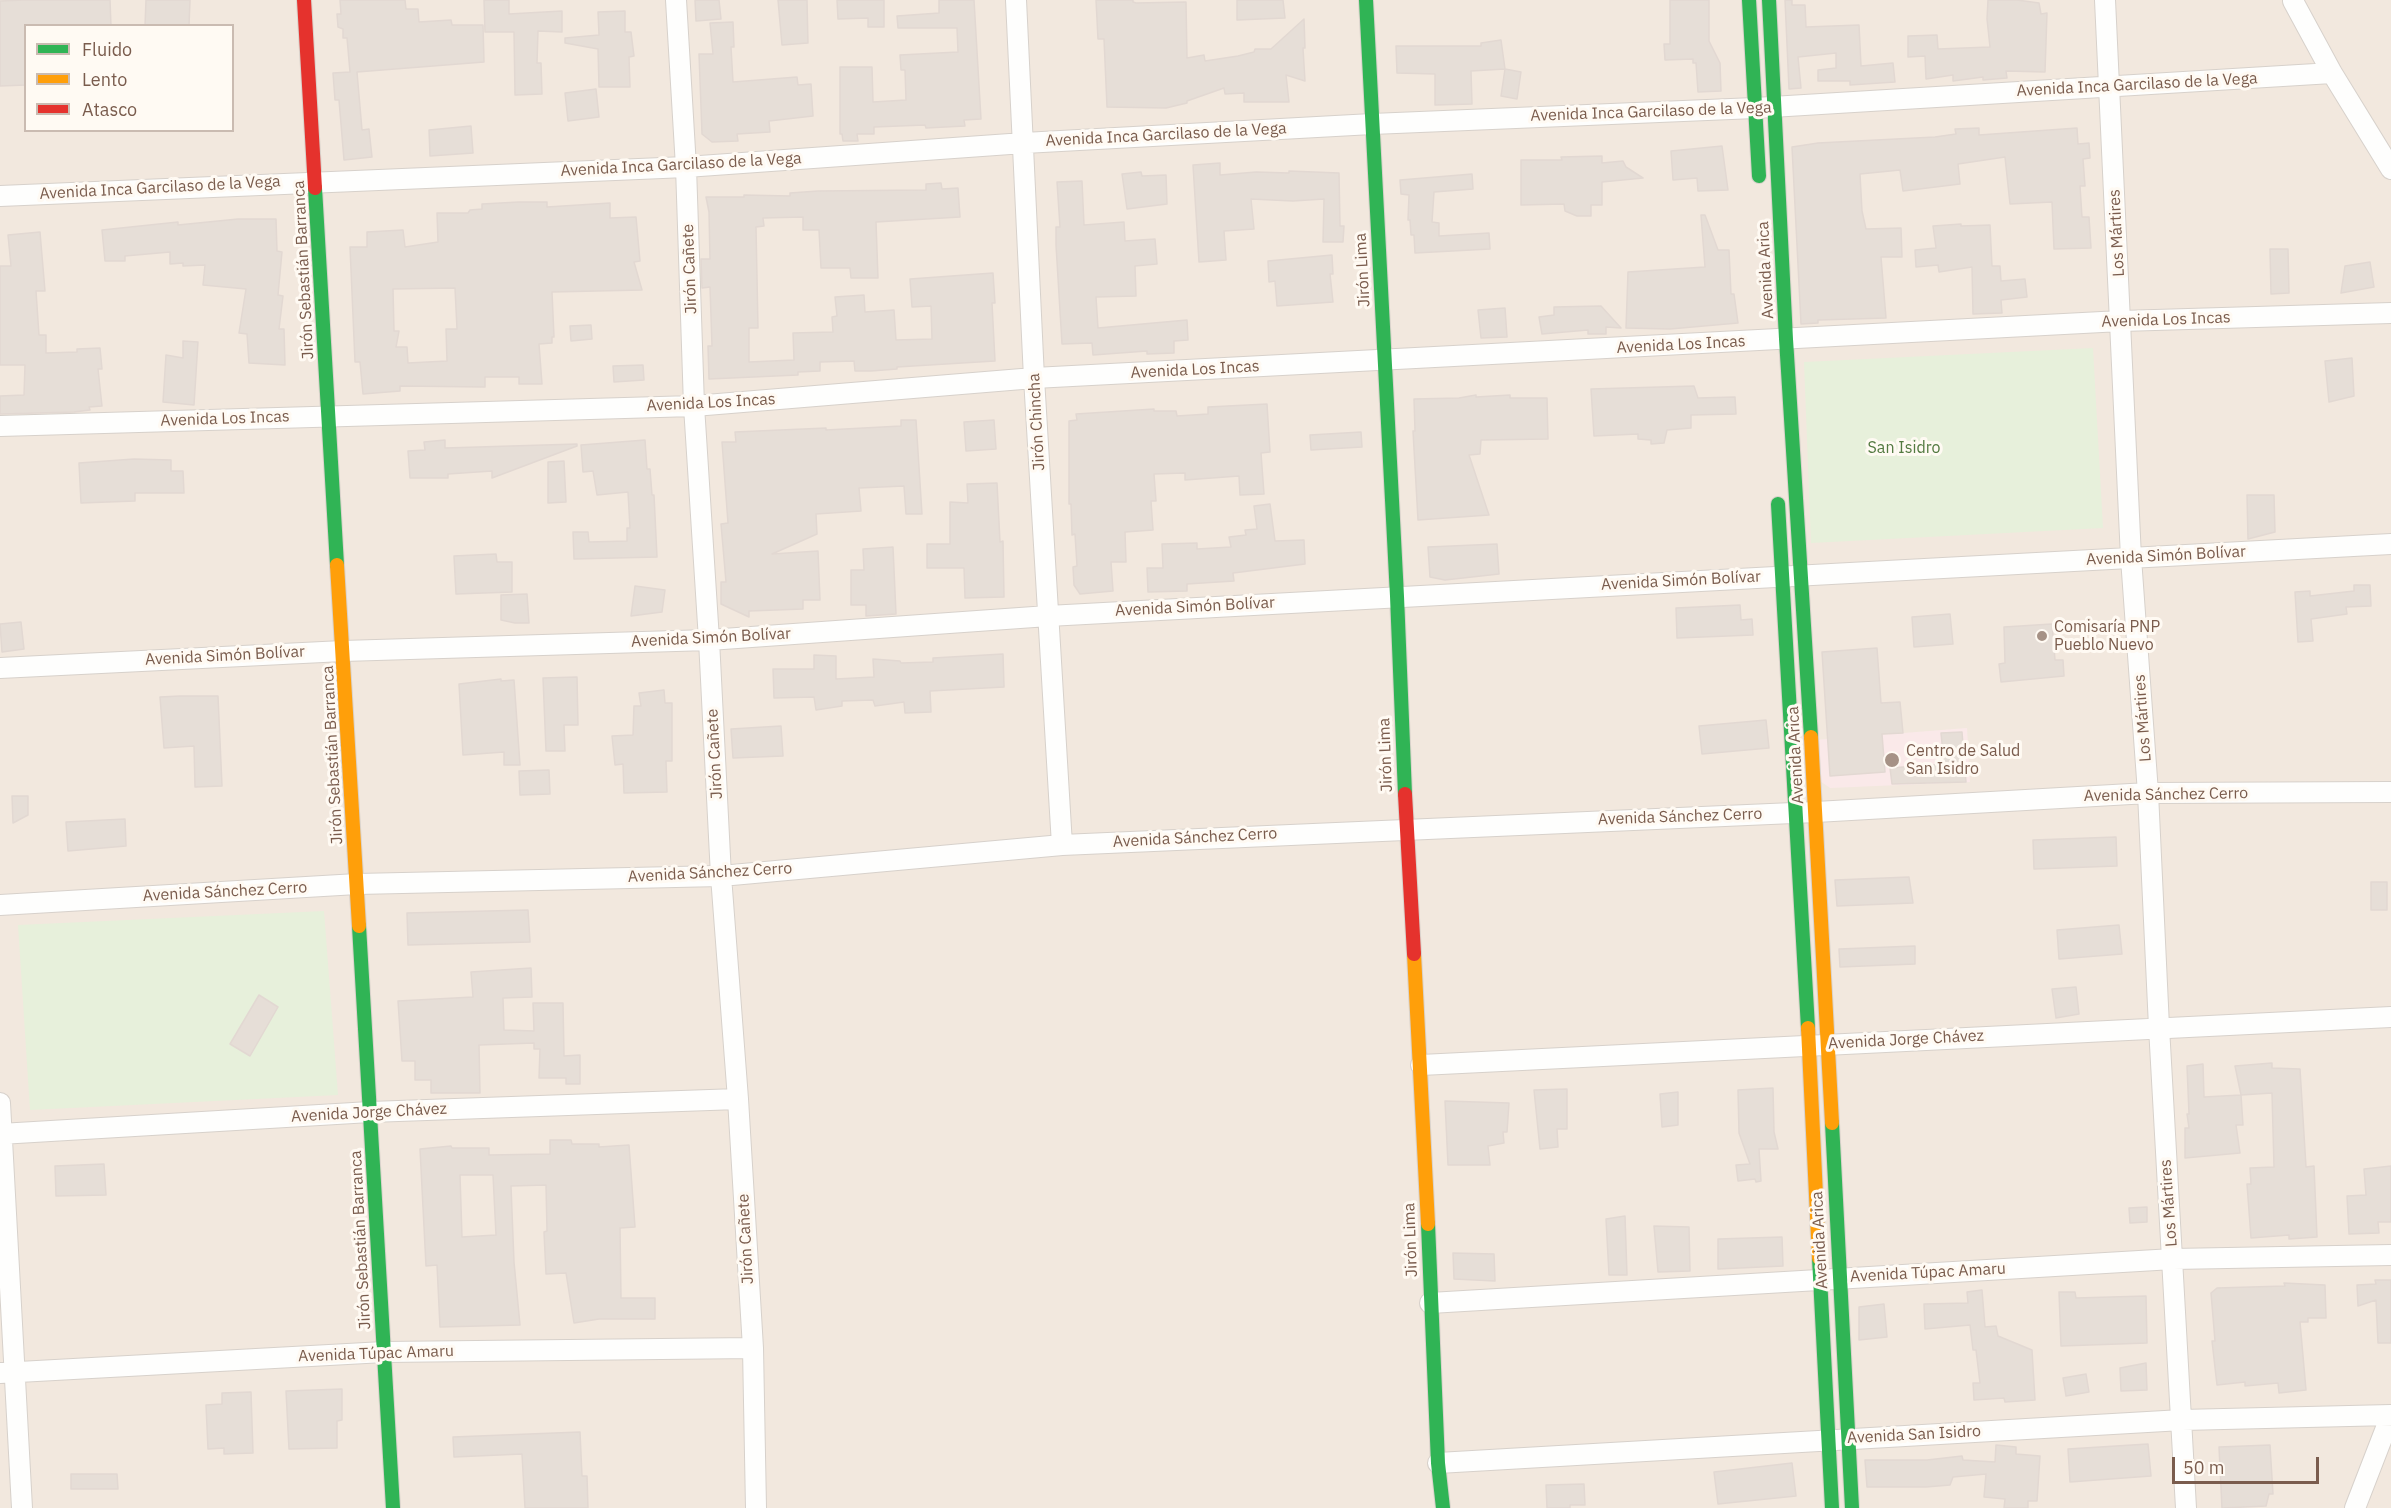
<!DOCTYPE html>
<html>
<head>
<meta charset="utf-8">
<style>
  body { margin:0 }
  #map { position:relative; width:2391px; height:1508px; overflow:hidden; background:#f9f5f0; font-family:"IBM Plex Sans",sans-serif }
  canvas { display:block }
  .legend { position:absolute; left:24px; top:24px; width:210px; height:108px; box-sizing:border-box; background:#fffaf3; border:2px solid #cabbb1; margin:0; padding:8px 10px; list-style:none; font-size:18px; color:#7a5c4d }
  .legend li { display:flex; align-items:center; gap:12px; height:30px }
  .legend b { width:30px; border:2px solid #cabbb1 }
  .scale { position:absolute; left:2172px; top:1457px; width:147px; height:27px; box-sizing:border-box; border:3px solid #7a5c4d; border-top:0; padding-left:8px; font-size:18px; line-height:21px; white-space:nowrap; color:#7a5c4d; -webkit-text-stroke:4px #fffaf3; paint-order:stroke }
</style>
</head>
<body>
<div id="map">
<canvas width="2391" height="1508"></canvas>
<ul class="legend">
<li><b style="height:8px;background:#30b455"></b>Fluido</li>
<li><b style="height:8px;background:#ff9f0a"></b>Lento</li>
<li><b style="height:8px;background:#e5322d"></b>Atasco</li>
</ul>
<div class="scale">50 m</div>
</div>
<script>
const g = document.querySelector('canvas').getContext('2d');
g.lineJoin = 'round';
function fill(path, color) {
  g.fillStyle = color;
  g.fill(path, 'evenodd');
}
function trace(path, color, width, dash) {
  g.strokeStyle = color;
  g.lineWidth = width;
  g.lineCap = dash ? 'butt' : 'round';
  g.setLineDash(dash || []);
  g.stroke(path);
}
function write(font, color, halo, rows, align = 'center') {
  g.font = font + ' "IBM Plex Sans",sans-serif';
  g.lineWidth = 6;
  g.setLineDash([]);
  g.textBaseline = 'middle';
  g.strokeStyle = halo;
  g.fillStyle = color;
  for (const [text, x, y, turn = 0] of rows) {
    g.save();
    g.translate(x, y);
    g.rotate((+turn || 0) * Math.PI / 180);
    g.textAlign = isNaN(turn) ? turn : align;
    if (halo) g.strokeText(text, 0, 0);
    g.fillText(text, 0, 0);
    g.restore();
  }
}
fill(new Path2D(`
  M0,0h2391v1508h-2391zM26,26h206v104h-206z`), '#f2e8de');
fill(new Path2D(`
  M1967,728l3,54 -140,6 -13,-9 -2,-39z`), '#fae9e9');
fill(new Path2D(`
  M2093,348l10,180 -292,15 -7,-181z
  M324,911l14,184 -308,15 -12,-185z`), '#e7f0db');
const building = new Path2D(`
  M24,0h86l1,26h-85v59l-26,1v-85z
  M146,0h44l-1,26h-44z
  M340,0h65l1,9h12l1,13 32,-2 1,5h31l1,37 -127,10 5,58 7,-1 3,28 -28,3 -5,-60h-4l-2,-27 17,-1 -3,-34h-4v-9l-5,-2 -1,-13h4z
  M484,0h25v14l53,-3v21l-24,-1 -1,32h4l1,31 -27,1 -1,-63h-29z
  M695,0h24l2,19 -25,2z
  M778,0h29l1,43 -26,2z
  M837,0h47v27h-16v-9l-30,1z
  M939,0h35l7,119 -17,1 1,6 -39,2 -1,-3 -51,2v7h-17l1,7h-15l-1,-7h-2v-67h32l1,35 33,-2 -1,-30h-4l-1,-15 58,-3 -1,-24h-59l-1,-12 42,-3z
  M1096,0h37v2l3,1 50,-1 1,56 17,-3 1,6 33,-5 16,-4 1,-3h16l33,-30 1,29h-2l2,33 -19,-6 3,27h-45v-9l-19,1 -1,-6 -37,13v2l-21,5 -59,-1 -3,-68h-6z
  M1237,0h46l2,18 -48,2z
  M1670,0h39v41l11,22 1,28 -23,1 -2,-29h-3v-4l-28,1 -1,-16h6z
  M1785,0h7v5h13l1,22 53,-2 2,41 32,-3 2,19 -45,3v-4h-32v-11l18,-2v-15l-38,4 3,31 -12,1z
  M1988,0h29l22,3 2,11 6,-1 -2,59 -39,-1 1,7 -24,2v-3l-30,4v-6l-27,4 -1,-23 -17,1v-21l29,-1 1,14 52,-2 -3,-28z
  M625,11v21h6l3,24 -5,1 1,30h-31l-1,-38 -33,-6v-5l34,-3 -1,-23z
  M733,22l1,25h-3l2,35 64,-5 1,8 13,-1 2,32 -44,5 1,11 -33,2 1,7 -26,1 -10,-8 -3,-80h14l-3,-31z
  M1501,40l4,29 -34,2 1,33 -37,1v-31l-38,-1 -1,-27h85v-3z
  M1505,69l16,3 -4,27 -16,-3z
  M596,89l3,28 -31,4 -3,-28z
  M471,126l2,27 -43,3 -1,-26z
  M1979,128v7l98,-7 1,16 11,-1 1,15 -7,1 2,27h-5l2,31h7l2,31 -37,1 -2,-47 -42,2 -5,-47 -47,7 2,20 -57,7 -3,-21 -40,4 2,37 4,18 35,-1 1,29h-21l5,61 -68,2v3l-17,1 -9,-177 26,-4 117,-6 21,-3 -1,-5z
  M1722,146l6,44 -30,1 -1,-13 -24,2 -2,-29z
  M1602,156v7l21,-2 3,6 17,11 -41,4v23h-11v11h-14l-12,-5 -1,-7 -43,1v-45h41l-1,-3z
  M1220,163v12l36,-3 33,1v-2l50,2 1,53h4l-1,16h-20l1,-43 -31,2 -42,-2 3,30 -30,2 2,29 -27,2 -6,-97z
  M1141,172l1,4 24,-1 1,29 -40,5 -5,-35z
  M1472,174l1,15 -39,3 -2,30 7,1v13l50,-3 1,16 -75,4 -1,-18h-3l-1,-15h-2l1,-25 -8,-1 -1,-14z
  M1082,181l2,44 40,-3 1,19 30,-2 2,25 -22,2 1,30 -40,1 2,31 89,-8 1,20 -14,1v12l-27,1v-3l-54,4 -1,-12 -30,1 -6,-99v-18h4l-3,-45z
  M941,183l1,6 16,-1 2,29 -84,5 2,56h-27l-1,-10h-29l-2,-38h-16v-13l-40,1 1,8 -8,1 2,101h-9v34l45,-2 -1,-27 40,-1 -1,-15 5,-1 -2,-19 29,-2 1,17 29,-2 2,30 36,-1 -1,-33 -19,1 -2,-28 83,-6 2,30h-3l3,58 -98,6v2l-26,2h-16l-1,-10 -34,1v9l-22,1v3l-89,4 -1,-33h4l-2,-59 -8,1 -1,-29h9l-1,-47 -3,-15h38v-2l46,1v-3l28,-2 108,-1v-6z
  M519,202h28v5l63,-4v15l26,-1 4,44 -6,1 8,28 -90,2 2,45h-2v6l-13,1 3,40h-23v-7h-34v10l-85,-1v5l-37,3 -3,-32h-5l-5,-115h17v-15l36,-2 2,17 33,-5 -1,-29h31l2,-3 12,-1v-5zM455,288l2,41h-11l1,32 -39,2 -1,-16h-11l3,-16h-5l-1,-42z
  M1701,215h4l13,35h11l2,44h3l4,29 -68,6 -44,-1 2,-56 77,-5z
  M238,219h38l1,32 5,1 -4,43 5,1 -4,33h5l1,36 -36,-2 -2,-29 -8,-1 7,-44 -43,-4 2,-20 -22,1v-3l-13,1v-12l-45,4v5h-20l-3,-31 76,-8v3z
  M1961,224v2l29,-1 2,41h8l1,15 24,-2 2,18 -26,3 1,13 -29,1 -1,-47 -33,5 -1,-7 -22,2 -1,-17 21,-2 -3,-22z
  M40,232l5,59h-9l3,44h7v18l31,-1v-3l23,-1 2,21h-4l4,37 -13,1 1,3 -16,2 -74,2v-18l24,-1 1,-30h-25v-99h11l-3,-31z
  M2270,249h18l1,44 -18,1z
  M1332,255l1,19h-3l3,28 -56,4 -2,-25 -6,1 -1,-21z
  M2370,262l4,25 -33,6 4,-27z
  M1601,306l20,22 -15,-1v7h-18v-4l-46,4 -3,-17 15,-2v-8z
  M1505,308l2,29 -26,1 -3,-28z
  M591,325l1,14 -21,2 -1,-15z
  M183,341l15,1 -4,63 -31,-3 3,-47 17,3z
  M2352,358l2,38 -25,6 -4,-41z
  M643,365l1,15 -30,2 -1,-16z
  M1694,386l4,12 37,-1 1,17 -45,1v13l-24,2 -3,13 -13,1v-4l-13,-1v-5l-44,2 -3,-47z
  M1476,395v2l34,-2v3h37l1,41 -67,1 -1,14 -11,1 20,60 -71,5 -5,-89h2l-1,-32 45,-1z
  M1267,404l3,48 -9,1 3,41 -24,1 -1,-19 -54,4v-7l-31,1 2,27h-5l2,29 -28,2 1,30h-15l2,29 -33,3 -6,-9 -1,-18 4,-1 -2,-32 -3,1 -1,-31h-2v-83l8,-1 -1,-6 78,-5v2h22l1,5 31,-2v-7z
  M901,420h15l6,94h-16l-2,-28 -45,2 2,23 -45,3 1,20 -45,20 46,-3 2,49h-17v9l-54,2v6l-28,-13v-22h5l-5,-58 7,-1 -6,-81h14l-1,-10 91,-4v2l75,-4z
  M994,420l2,29 -30,2 -2,-29z
  M1361,432l1,15 -51,3 -1,-15z
  M445,440v8l132,-4v2l-85,32v-7l-44,3v4h-38l-2,-27 17,-1 -1,-8z
  M645,440l2,29h3l2,26h2l3,62 -83,2 -1,-27h15l1,10 38,-1v-13h3l-2,-36 -31,3 -4,-24 -10,1 -2,-27z
  M134,459l37,1v11h12l1,22h-49v8l-54,2 -2,-40z
  M564,461l2,41 -18,1v-41z
  M997,483l3,59 3,-1 1,56 -39,1 -1,-30h-37v-24h23v-42l18,1 -1,-19z
  M2247,495h27l1,37 -27,7z
  M1270,504l5,37 29,-1 1,24 -72,9 1,8 -47,3v7l-39,1 -1,-24h16l-1,-24 35,-1v6l34,-2 -2,-10 17,-2 -1,-5 12,-1 -3,-23z
  M1497,544l2,30 -54,6 -15,-3 -2,-30z
  M893,547l3,67 -30,2v-11h-15v-35h13l-1,-21z
  M496,554l1,8h15v30l-56,2 -2,-38z
  M2354,585h16l1,21 -25,1 1,7 -36,5 2,22 -15,1 -3,-50 15,-1v5l44,-5z
  M635,586l30,4 -3,22 -31,4z
  M527,594l2,29h-14l-14,-3v-25z
  M1740,605l1,15 11,-1 1,16 -76,3 -1,-30z
  M1950,614l3,30 -39,3 -2,-30z
  M21,622l3,27 -22,3 -2,-28z
  M2052,624l3,36h8l1,16 -63,6 -2,-18 6,-1 -1,-36z
  M1877,648l4,55 19,-1 3,31 -21,1 3,38 -55,4 -8,-124z
  M1003,654l1,33 -74,4 1,21 -26,1 -1,-11 -29,4 -2,-6 -31,1v5l-26,4 -2,-13 -40,1 -1,-29h41v-14l22,1v23l38,-2 -1,-18 27,2 1,2 32,-1v-4z
  M577,677l1,48h-14l1,26h-19l-3,-73z
  M501,679v2l13,-1 6,85h-16v-13l-41,3 -4,-71z
  M664,690l1,13h7v58h-6l1,31 -43,1 -1,-29 -8,1 -3,-29 21,-1 1,-29h7l-2,-13z
  M180,696h38l4,90 -27,1 -1,-41 -30,2 -4,-51z
  M1766,720l3,28 -67,6 -3,-28z
  M781,726l2,30 -50,2 -2,-29z
  M1962,732l4,50 -74,2 -2,-16 54,-4 -3,-31z
  M549,770l1,24 -30,1 -1,-24z
  M12,796h16v19l-15,8z
  M125,819l1,27 -58,5 -2,-29z
  M2116,837l1,29 -83,3 -1,-29z
  M1909,877l4,26 -76,3 -2,-26z
  M2371,882h16v28h-16z
  M528,910l2,32 -122,3 -1,-32z
  M2119,925l3,29 -63,5 -2,-29z
  M1915,946v18l-75,3 -1,-18z
  M531,968l1,29 -29,1 1,32 30,1 -1,-28h30l1,53 16,-1v29h-14v-6h-27l1,-29h-6v-6l-55,2 1,48h-49v-13h-16v-19h-13l-4,-60 75,-4 -2,-25z
  M2076,987l3,27 -23,4 -4,-29z
  M259,995l19,12 -28,49 -20,-12z
  M2272,1063v5l28,1 6,98 8,-1 3,71 -28,2v-4l-38,3 -4,-54h4l-1,-16 24,-1 -2,-74 -31,2 -6,-29z
  M2203,1064l1,33 37,-2 2,30h-7l4,28 -55,5v-30h4l-2,-14h2l-2,-48z
  M1773,1088l1,44 4,17h-19l2,32 -5,1 -1,-3 -17,2 -2,-16 14,-1 -11,-31 -1,-43z
  M1567,1089v40h-10l1,18 -18,2 -6,-59z
  M1678,1092v33l-16,2 -2,-33z
  M1445,1101l64,2 -2,29h-4l1,11 -16,3 2,19h-42z
  M550,1140h21l1,4h27v3l30,-2 6,82 -15,1 1,70h34v21h-56l-25,4 -8,-50 -20,1 -2,-42 3,-1 -1,-46 -35,1 3,76 6,63 -80,2 -3,-62 -11,1 -6,-117 31,-3 1,2h37v7l61,-1zM460,1175h33l3,60 -34,2z
  M104,1164l2,31 -50,1 -1,-30z
  M2391,1166v56h-13l1,11 -30,1 -2,-38 19,-1 -2,-26z
  M2147,1207v15l-17,1 -1,-15z
  M1625,1216l2,59h-18l-3,-56z
  M1654,1226l35,1 1,44 -32,1z
  M1782,1237l1,29 -65,3v-30z
  M1453,1253l41,1 1,27 -41,-2z
  M2375,1280h16v63h-13l-2,-43 -18,6 -1,-21 19,-1z
  M2284,1283l41,2 1,33h-18v4h-8l6,68 -27,3 -1,-10 -33,3v-4l-28,3 -5,-44h3l-4,-48 6,-5 68,-2z
  M1982,1290l3,37 11,-1 2,10 34,14 3,50 -30,2 -1,-4 -30,2 -1,-17h7l-4,-33h-3l-3,-25 -45,4 -1,-25 44,-1 -1,-11z
  M2059,1292h16l1,6 70,-2 1,47 -86,3z
  M1884,1304l3,33 -28,3v-33z
  M2146,1363l1,27 -26,1 -1,-23z
  M2086,1374l3,18 -23,4 -3,-18z
  M342,1389v31l-5,1v27l-48,1 -3,-58z
  M251,1392l2,61 -29,1v-6l-16,1 -2,-44 16,-1v-11z
  M580,1432l2,44h5l1,32h-63l-3,-54 -68,3 -1,-20z
  M2148,1444l3,32 -81,6 -2,-33z
  M1996,1445l20,2v7l24,2 -3,45h-9v7h-24l1,-9 -21,-2 2,-23 -33,3 -3,8 -24,2h-59l-2,-27h62l35,-4 1,4 32,2z
  M2270,1445l3,49h-4l-3,12 -44,2 -3,-61z
  M1792,1463l4,33 -78,8 -4,-32z
  M71,1474h46l1,15h-47z
  M1584,1484l1,21h-15v3h-23l-1,-23z`);
fill(building, '#e6ded7');
trace(building, '#e2d8d2', 1.5);
const street = new Path2D(`
  M676,0l10,167 8,239 15,234 12,236 17,223 15,249 3,160
  M1016,0l18,378 28,467
  M2105,0l26,558 17,235 11,234 27,481
  M2293,1l39,72 59,96
  M0,196l686,-29 338,-24 348,-19 383,-16 577,-35
  M0,426l694,-20 340,-28 1087,-57 270,-8
  M0,668l343,-17 366,-11 339,-24 1343,-72
  M0,905l357,-21 364,-8 341,-31 754,-33 332,-19 243,-1
  M1421,1065l970,-48
  M0,1103l22,405
  M0,1134l370,-22 368,-13
  M1430,1303l743,-44 218,-4
  M0,1373l384,-21 369,-4
  M1438,1463l744,-43 209,-5
  M2355,1508l36,-93`);
const fast = new Path2D(`
  M1366,0l31,596 8,198
  M1749,0l10,176
  M1769,0l17,339 25,398
  M315,188l22,377
  M1778,504l30,524
  M359,926l34,582
  M1832,1123l20,385
  M1428,1224l10,239 5,45
  M1819,1258l13,250`);
const slow = new Path2D(`
  M337,565l22,361
  M1811,737l21,386
  M1414,954l14,270
  M1808,1028l11,230`);
const jam = new Path2D(`
  M304,0l11,188
  M1405,794l9,160`);
trace(street, '#d7d1cb', 22);
trace(fast, '#d9d2cb', 16);
trace(slow, '#d9d2cb', 16);
trace(jam, '#d9d2cb', 16);
trace(street, '#fefefd', 20);
trace(fast, '#30b455', 14);
trace(slow, '#ff9f0a', 14);
trace(jam, '#e5322d', 14);
for (const [x, y, r, color] of [
  [2042,636,6,"#a69286"],
  [1892,760,8,"#a69286"]
]) {
  const dot = new Path2D();
  dot.arc(x, y, r, 0, 2 * Math.PI);
  g.fillStyle = color;
  g.fill(dot);
  trace(dot, '#fffaf3', 2);
}
write('16px', '#7a5c4d', '#fffaf3', [
  ["Avenida Inca Garcilaso de la Vega",2137,85,-3],
  ["Avenida Inca Garcilaso de la Vega",1651,112,-2],
  ["Avenida Inca Garcilaso de la Vega",1166,135,-3],
  ["Avenida Inca Garcilaso de la Vega",681,165,-3],
  ["Avenida Inca Garcilaso de la Vega",160,188,-3],
  ["Los Mártires",2117,233,-93],
  ["Jirón Cañete",690,269,-92],
  ["Jirón Sebastián Barranca",304,270,-93],
  ["Jirón Lima",1363,270,-93],
  ["Avenida Arica",1766,270,-93],
  ["Avenida Los Incas",2166,320,-2],
  ["Avenida Los Incas",1681,345,-3],
  ["Avenida Los Incas",1195,370,-3],
  ["Avenida Los Incas",711,403,-3],
  ["Avenida Los Incas",225,419,-2],
  ["Jirón Chincha",1037,422,-93],
  ["Avenida Simón Bolívar",2166,556,-3],
  ["Avenida Simón Bolívar",1681,581,-3],
  ["Avenida Simón Bolívar",1195,607,-3],
  ["Avenida Simón Bolívar",711,638,-3],
  ["Avenida Simón Bolívar",225,656,-3],
  ["Los Mártires",2143,718,-94],
  ["Jirón Cañete",715,754,-93],
  ["Jirón Sebastián Barranca",333,755,-93],
  ["Jirón Lima",1386,755,-92],
  ["Avenida Arica",1796,755,-93],
  ["Avenida Sánchez Cerro",2166,795,-1],
  ["Avenida Sánchez Cerro",1680,817,-2],
  ["Avenida Sánchez Cerro",1195,838,-3],
  ["Avenida Sánchez Cerro",710,873,-3],
  ["Avenida Sánchez Cerro",225,892,-3],
  ["Avenida Jorge Chávez",1906,1040,-3],
  ["Avenida Jorge Chávez",369,1113,-3],
  ["Los Mártires",2169,1203,-94],
  ["Jirón Cañete",746,1239,-93],
  ["Jirón Sebastián Barranca",361,1240,-93],
  ["Jirón Lima",1411,1240,-92],
  ["Avenida Arica",1820,1240,-93],
  ["Avenida Túpac Amaru",1928,1273,-3],
  ["Avenida Túpac Amaru",376,1354,-2],
  ["Avenida San Isidro",1914,1435,-3]
]);
write('16px', '#537a41', '#fffaf3', [
  ["San Isidro",1904,448]
]);
write('16px', '#7a5c4d', '#fffaf3', [
  ["Comisaría PNP",2054,627],
  ["Pueblo Nuevo",2054,645],
  ["Centro de Salud",1906,751],
  ["San Isidro",1906,769]
], 'left');
</script>
</body>
</html>
